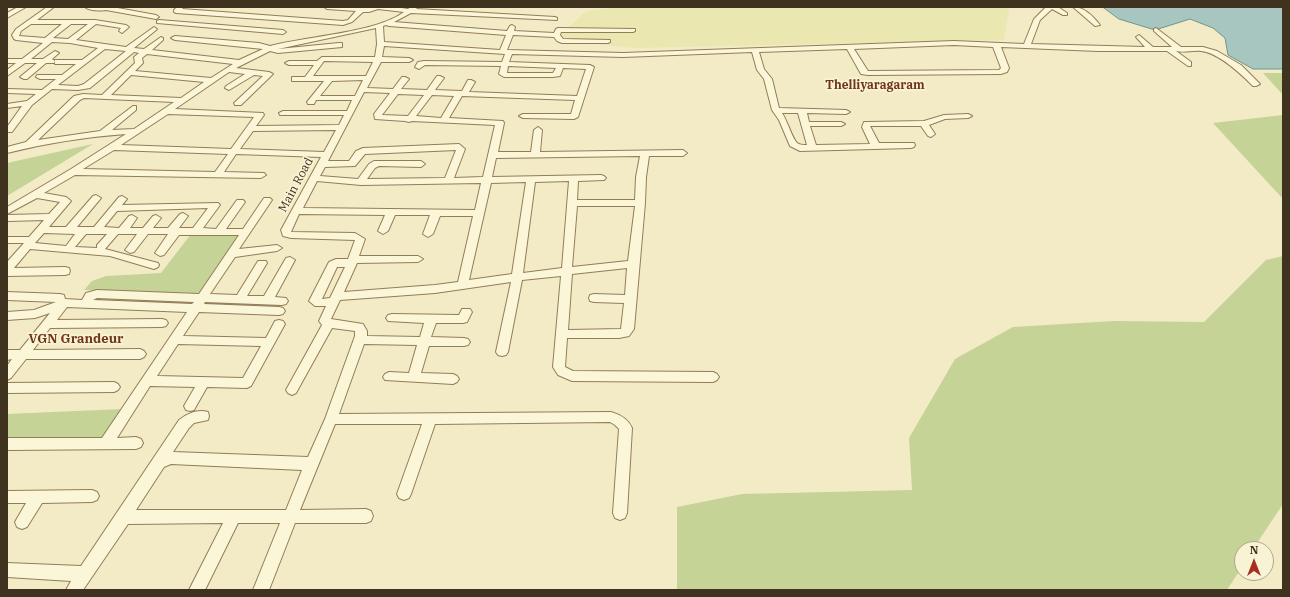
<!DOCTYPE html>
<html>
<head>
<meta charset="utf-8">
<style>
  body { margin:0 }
  #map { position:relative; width:1290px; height:597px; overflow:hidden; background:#f3ebc5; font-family:"IBM Plex Serif",serif }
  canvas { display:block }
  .frame { position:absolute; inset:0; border:8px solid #3f321e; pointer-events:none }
  .north { position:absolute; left:1234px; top:541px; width:40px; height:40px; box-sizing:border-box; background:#f9f3d5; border:1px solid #afa68c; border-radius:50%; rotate:0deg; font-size:11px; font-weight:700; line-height:16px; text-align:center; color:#3f321e }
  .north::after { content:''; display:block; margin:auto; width:14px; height:18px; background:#a72f21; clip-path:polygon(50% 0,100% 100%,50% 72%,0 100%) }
</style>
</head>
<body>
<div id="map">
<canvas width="1290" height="597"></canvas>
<div class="frame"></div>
<div class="north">N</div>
</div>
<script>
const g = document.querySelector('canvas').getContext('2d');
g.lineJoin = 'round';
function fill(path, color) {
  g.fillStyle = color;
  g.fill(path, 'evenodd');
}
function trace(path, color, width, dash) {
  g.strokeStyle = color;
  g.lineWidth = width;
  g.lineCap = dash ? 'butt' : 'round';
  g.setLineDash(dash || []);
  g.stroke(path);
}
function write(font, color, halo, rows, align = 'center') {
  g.font = font + ' "IBM Plex Serif",serif';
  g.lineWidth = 3.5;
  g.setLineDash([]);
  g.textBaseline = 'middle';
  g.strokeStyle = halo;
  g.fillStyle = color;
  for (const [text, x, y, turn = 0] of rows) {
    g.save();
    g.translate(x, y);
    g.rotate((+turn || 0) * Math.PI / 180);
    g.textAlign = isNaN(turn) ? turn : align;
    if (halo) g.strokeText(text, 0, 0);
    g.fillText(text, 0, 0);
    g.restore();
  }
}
fill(new Path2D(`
  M621,7h387l1,3 -5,30 -370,8 -78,-8 30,-29z`), '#eae7b1');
fill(new Path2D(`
  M1263,73h20v22z
  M1283,115v84l-70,-76z
  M93,144l-86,52v-33z
  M191,234h45l2,2 -38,56 -4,1 -112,-3 8,-9 14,-5 55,-3z
  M1283,256v248l-30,45h-11v18l-15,23h-550v-83l65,-13 170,-4 -3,-52 46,-79 58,-32 101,-6 90,1 62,-62z
  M123,409l-17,26 -7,4h-92v-25z`), '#c5d397');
const water = new Path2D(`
  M1103,7h180v62h-30l-25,-14 -3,-17 -12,-10 -23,-9 -35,11 -36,-11z`);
fill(water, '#a7c6c0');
trace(water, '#6c9690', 1);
const minor = new Path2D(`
  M18,7h8l-19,11v-5z
  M47,7h7l-17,13h58l31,5 3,2 -7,6 -3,-2 2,-3 -25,-4 -20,16 50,7 28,-20 3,2 -1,1 -22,18 10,1 17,-12 2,1v2l-11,10 87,10 24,-11 -88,-9 -4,-2 4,-2 84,7 11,3c37,-10 106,-13 134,-34l-26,-3 -9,3h-6l-11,10 -9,3 -167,-12 -2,-1v-2l3,-3h7l-2,2 161,12 5,-1 8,-9 -29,-2 -3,-2h71l13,2 3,-2h7l-2,2 139,8 2,1v2l-146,-7 -17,9 113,9 3,-5 2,-1 3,2 -1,4 40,2 2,-4 2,-1 77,1v2l-2,1h-72l-1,3 3,4 47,1v2l-2,1h-46l-5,-2 -3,-4 -41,-2 -6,15 116,3 331,-12 70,3 10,-25 12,-12h12l9,6v2h-4l-11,-6 -12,11 -9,24 114,3 -9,-10 3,-2 14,12h19l-18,-16v-2l2,-1 25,19h22l14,4 24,14 19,19 -4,2h-3c-13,-13 -34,-33 -52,-35 -8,-1 -17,2 -25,0l15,11v4h-3l-21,-15h-69l-97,-4 8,21 -2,4 -6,2 -133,1 -7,-1 -14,-25 -88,3 5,17 8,10 7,29 67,2 4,2 -4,2 -39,-1 2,9h32l4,2 -4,2h-31l6,19 54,-1 -8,-17 2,-5h3l57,-1 20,-6 24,-1 4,2 -4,2 -23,1 -16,6 6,9 -4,3 -3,-1 -7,-10h-51l9,17h35l1,2 -1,2 -3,1 -111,3 -10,-5 -11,-26 -7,-10 -8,-31 -7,-9 -5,-18 -129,5 -111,-3 -3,8 81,3 4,2 -16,50 -4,2 -51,-1 -4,-2 4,-2h48l4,-14 -113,-4 -13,22 54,3 1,2 -6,29h33l3,-22 4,-3 4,3 -2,22 143,-2 4,3 -4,3h-34l-3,21 -1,26 -11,126 -5,7 -10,2h-52l-2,29 8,4 140,1 4,2 2,3 -2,3 -4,2 -141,-1 -14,-6 -5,-8 8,-91 -39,4 -14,72 -2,3 -4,1 -4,-1 -2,-3 15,-70 -76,11 -95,7 -9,19 32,5 4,7v5l53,1 4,-14 -36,-2 -2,-3 2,-3 4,-1 67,1 3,-6h8l2,3 -5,10 -4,1h-27l-5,14 33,1 4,1 2,3 -2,3 -4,1h-35l-8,27 32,1 4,2 2,3 -2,3 -4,2 -68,-4 -2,-3 2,-3 4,-2 20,1 8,-28 -53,-1 -25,70 272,-2c10,3 17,7 21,16l-5,85 -2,5 -5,2 -5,-2 -2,-5 6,-84 -4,-4 -5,-3 -175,2 -24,70 -2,4 -5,2 -5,-2 -2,-4 25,-70h-87l-35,86 66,-1 5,2 2,5 -2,5 -5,2h-71l-26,67h-16l27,-67h-42l-33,67h-16l34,-67 -95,1 -45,66h-17l5,-9 -64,-4v-14l74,3 98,-146c8,-6 18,-11 29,-8l1,4 -1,4 -14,3 -5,5 -16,24 135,5 17,-38 30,-83v-5l-23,-3 -36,65 -4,2 -4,-2 -2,-3 36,-65 -3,-4 7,-15h-11l-6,-5 20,-39 7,-3h12l7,-19 -64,-2 -8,-2 -2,-6 40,-73 -85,-3 -12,18 40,1 2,2 -5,3 -186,-3 -31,18 22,4 5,4 -22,26h17l27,-31 3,-1 5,3 -24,29h17l25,-30 3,-1 5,3 -5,6 96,-2 2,2 -17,23 13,1 21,-29h6l2,2 -19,27h17l21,-31h6l2,2 -33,49 38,-4 5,3 -5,3 -42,6 -25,37 27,1 21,-34h8l1,2 -20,33h17l22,-38 4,-1 5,3 -20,37 11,1 2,3 -2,3 -4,1 -77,-3 -1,2 75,3 4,1 2,3 -2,3 -4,1 -80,-3 -16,24 83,2 9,-17 4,-1 4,1 2,3 -34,62 -4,2 -40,-1 -13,23 -4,1 -4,-1 -2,-4 11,-19 -45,-1 -33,52 19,-1 5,2 2,4 -2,4 -5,2 -129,1v-12h95l85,-126 -120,-5 -10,13 105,-1 4,1 2,3 -2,3 -4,1 -112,1 -17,22 107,-1 4,2 2,3 -2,3 -4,2h-114l-15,19 -4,2v-14l5,-7 -5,1v-10h13l30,-37 -15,5 -28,2v-8l27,-2 22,-8 -49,-2v-8l53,2 4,1 1,4 17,1 4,-7 11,-3 102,4 40,-59h-60l-15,20 -4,1 -5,-3 13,-19h-20l-14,18 -4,1 -5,-3 12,-16h-19l-13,15 53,14 1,2 -1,2 -4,2 -44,-13 -80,-7 -16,19 51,-1 4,1 1,3 -1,3 -4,1 -58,1v-14l17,-19h-17v-6h22l15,-17 -35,1h-2v-6l42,-1 11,-12 -23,-4 -30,16v-7l64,-38 55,-35c-40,3 -80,9 -119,19v-6l19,-5 48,-46 9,-2 19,1 33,-32 -1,-6 5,-4 -5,-1 -44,36 -12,2 -26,-1 -20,16 -20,27h-5v-5l15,-21 -15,2v-4l20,-3 9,-7 -29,-1v-4l35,1 14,-11h-16l-4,-2 1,-2h25l14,-11h-21v-4h27l16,-12 -28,-5 -18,-1 -21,17h12l12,-8 4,2 -7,6 3,2 -1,2h-8l-19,16h-3l-4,-2 17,-14h-12l-18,13v-6l9,-7h-9v-4h15l21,-16 -27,-3 -2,-1 -2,-4 4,-6zM31,24h31l-17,14 -26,-2 2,-5zM71,24h17l-20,15 -15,-1zM386,25l3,1 117,9 -6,15 -116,-8 -1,-16zM376,28l1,16 -2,13h-53l-5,4h-28l-4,2 4,2h25l-9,12h-13v4h32l-17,21 1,2h6l2,-4h36l-5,11h-64l-4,2 1,2h64l-5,10 -83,1 8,-11 -1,-2 -88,-4 54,-37 16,2 -19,12 -1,2 4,2 25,-15 9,1 -29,27 1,2h6l32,-31 -4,-2 -33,-4 34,-17 8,2 64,-6v-4h-3l-61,6zM954,45l39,2 8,21 -2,2 -131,1 -14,-22zM384,46l121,8 -3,8 -78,-1 -6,1 -3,5 4,2 6,-4 76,1 -2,8 5,3h49l7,-1 3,-8 23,1 -9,27 -108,-4 6,-10 -4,-2h-3l-6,11 -27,-1 9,-12 -4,-2h-3l-10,14 -26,-1 8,-10 -4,-2h-3l-9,12 -26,-1 14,-26h28l4,-2 -4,-2 -27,-1zM105,49l21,2 -42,33 -6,2 -20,-1zM147,54l86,10 -22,14 -76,-7 8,-8 -1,-5zM324,61l49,1 -7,14h-53zM508,66l48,2 -3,5h-46zM131,75l73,7 -23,16 -70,-3zM363,80l-8,16h-35l12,-15zM364,92l26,1 -16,21 1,5 30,2 4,1 3,-1 83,4 -12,52 -29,1 11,-29 -6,-5 -96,4 -7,3 -7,10h-21zM398,94l26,1 -16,21 -26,-1zM432,95l22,1 -13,22 -25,-2zM84,98l90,4 -40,27 -22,1 24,-20v-4h-3l-33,25 -62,9 42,-40zM782,113h16l9,32c-3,0 -7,0 -10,-2 -5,-5 -10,-23 -15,-30zM168,114l86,3 -23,32 -110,-4zM336,130l-12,22 -84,-3 13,-18zM114,150l114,4 -13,18 -132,-3zM456,150l-11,28 -78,1 8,-11 4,-2 42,1 4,-3 -4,-3h-47l-5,3 -11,15 -38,-3 5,-9 30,-1 10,-12zM640,156l-4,21 -1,23h-58l1,-19 26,-1 2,-2 -2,-2 -3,-1 -109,2 4,-19zM317,181l44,4 120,-2 -6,27 -172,-2zM569,181l-7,87 -39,5 12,-91zM526,182l-14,92 -43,6 22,-97zM577,206h58l-7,55 -56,6zM208,208l-15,20h-14l9,-12 -5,-3 -3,1 -12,14h-15l8,-10 -5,-3 -3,1 -10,12h-13l7,-10 -5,-3 -3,1 -10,12 -15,-1 13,-16zM299,214l86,1 -7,16 5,3 5,-3 7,-16h35l-7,19 5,3 5,-3 7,-18h33l-15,66 -23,3 -91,7 13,-29 61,-1 5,-3 -5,-3h-59l6,-17 -10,-6 -64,-1zM44,233l31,1 -9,12 -31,-3zM86,234h21l-10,11v3l-22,-1zM337,267h8l-15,31 -8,1zM627,268l-2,27 -31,-1 -4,1 -1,3 1,3 4,1 30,1 -3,26 -53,1 4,-56zM97,298l97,4 -2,2 -99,-4zM178,344l83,2 -18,32 -86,-2zM171,464l131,6 -16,40h-150l28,-43z
  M85,7h27l44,8 3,2 -3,2 -50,-9c-7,1 -16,1 -21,-3z
  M1073,7c11,0 20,9 27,18l-5,1z
  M159,20l124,10 3,2 -3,2 -126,-11v-2z
  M114,382l4,2 2,3 -2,3 -4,2 -107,1v-10z
  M92,490l5,2 2,4 -2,4 -5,2 -50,1 -15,24 -5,2 -5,-2 -2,-5 11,-19h-19v-12z`);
trace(minor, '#917d58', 2);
fill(minor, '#fcf6d9');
write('bold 12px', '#713518', '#f9f3d5', [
  ["Thelliyaragaram",875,86]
]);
write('12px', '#3f321e', '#f9f3d5', [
  ["Main Road",296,185,-62]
]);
write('bold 13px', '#713518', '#f9f3d5', [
  ["VGN Grandeur",76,339]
]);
</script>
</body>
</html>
